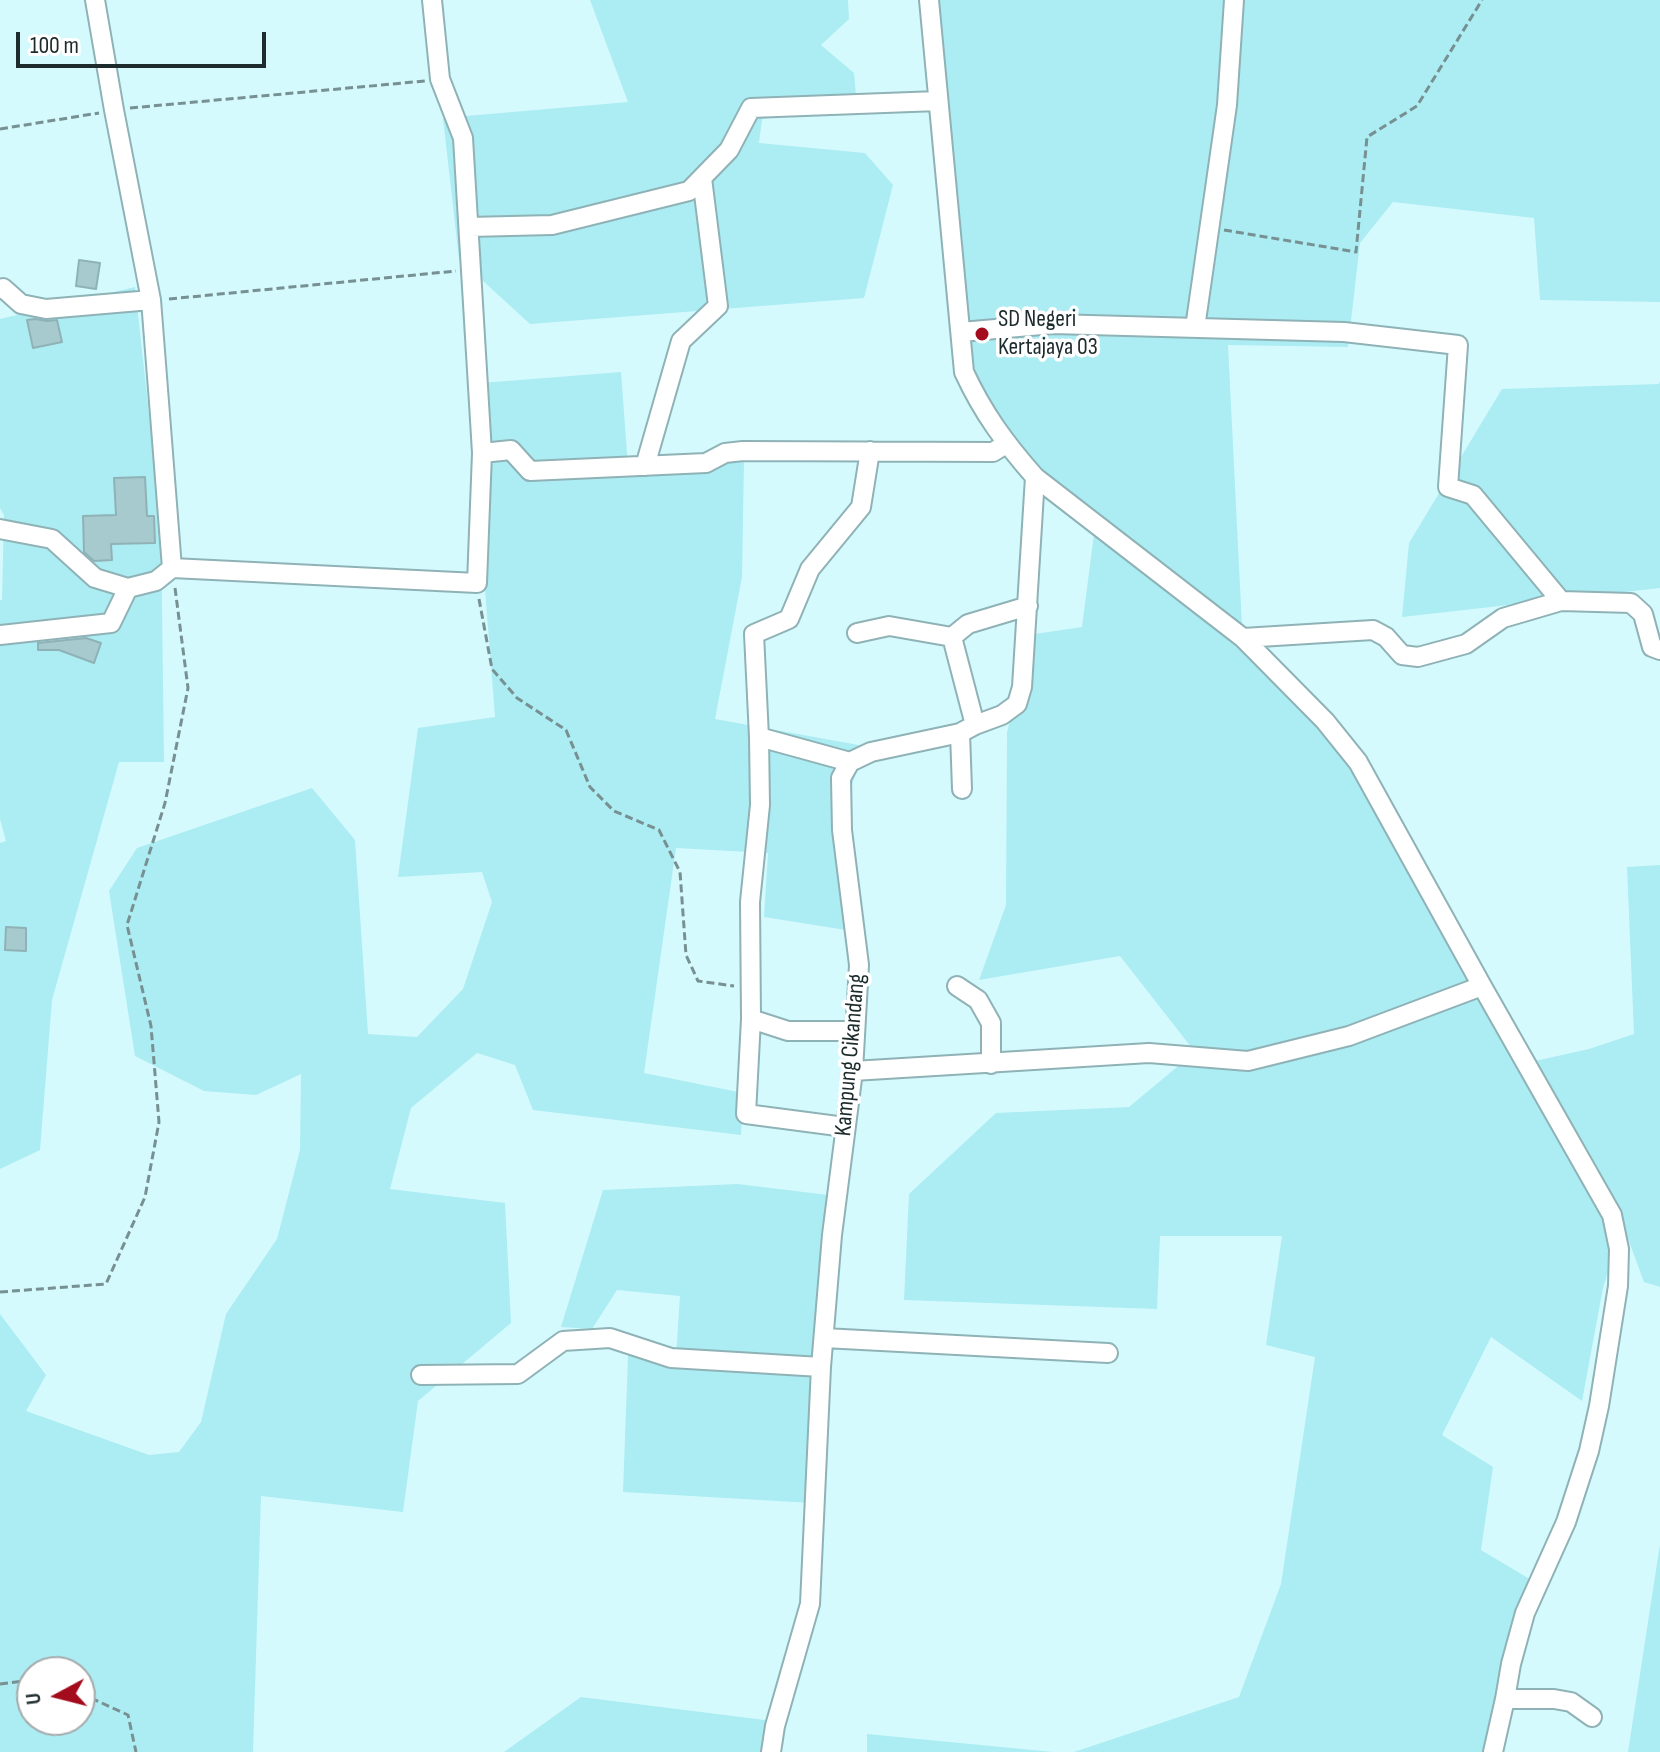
<!DOCTYPE html>
<html>
<head>
<meta charset="utf-8">
<style>
  body { margin:0 }
  #map { position:relative; width:1660px; height:1752px; overflow:hidden; background:#d5fafe; font-family:"Sofia Sans Condensed",sans-serif }
  canvas { display:block }
  .north { position:absolute; left:16px; top:1656px; width:80px; height:80px; box-sizing:border-box; background:#fff; border:2px solid #a5aaab; border-radius:50%; rotate:263deg; font-size:22px; font-weight:700; line-height:32px; text-align:center; color:#1d2b2c }
  .north::after { content:''; display:block; margin:auto; width:28px; height:36px; background:#a40b1c; clip-path:polygon(50% 0,100% 100%,50% 72%,0 100%) }
  .scale { position:absolute; left:16px; top:32px; width:250px; height:36px; box-sizing:border-box; border:4px solid #1d2b2c; border-top:0; padding-left:10px; font-size:24px; line-height:28px; white-space:nowrap; color:#1d2b2c; -webkit-text-stroke:6px #fff; paint-order:stroke }
</style>
</head>
<body>
<div id="map">
<canvas width="1660" height="1752"></canvas>
<div class="north">U</div>
<div class="scale">100 m</div>
</div>
<script>
const g = document.querySelector('canvas').getContext('2d');
g.lineJoin = 'round';
function fill(path, color) {
  g.fillStyle = color;
  g.fill(path, 'evenodd');
}
function trace(path, color, width, dash) {
  g.strokeStyle = color;
  g.lineWidth = width;
  g.lineCap = dash ? 'butt' : 'round';
  g.setLineDash(dash || []);
  g.stroke(path);
}
function write(font, color, halo, rows, align = 'center') {
  g.font = font + ' "Sofia Sans Condensed",sans-serif';
  g.lineWidth = 7;
  g.setLineDash([]);
  g.textBaseline = 'middle';
  g.strokeStyle = halo;
  g.fillStyle = color;
  for (const [text, x, y, turn = 0] of rows) {
    g.save();
    g.translate(x, y);
    g.rotate((+turn || 0) * Math.PI / 180);
    g.textAlign = isNaN(turn) ? turn : align;
    if (halo) g.strokeText(text, 0, 0);
    g.fillText(text, 0, 0);
    g.restore();
  }
}
fill(new Path2D(`
  M590,0h258l1,19 -28,26 33,28 3,34 -95,12 -3,24 106,10 28,32 -29,113 -334,26 -71,-65 -16,-141 185,-16z
  M929,0h731v302l-120,-2 -6,-82 -141,-16 -33,41 -12,104 -120,-2 15,301 121,123 51,77 111,217 63,-14 45,-15 -7,-167 33,-2v422l-16,-5 -21,-57 -20,63 -21,113 -91,-64 -49,98 51,32 -12,83 57,34 -47,168h-417l165,-55 42,-113 34,-227 -49,-12 16,-109h-122l-3,73 -253,-9 5,-106 87,-81 133,-6 66,-55 -75,-96 -141,24 27,-75 1,-172 21,-98 54,-8 12,-93 -73,-56 -60,-105z
  M135,287l26,235 3,240h-45l-67,238 -12,150 -40,19v-326l6,-2 -6,-22v-219h2l2,-85 -4,-7v-189z
  M621,372l7,94 116,-5 -2,116 -27,142 149,27 -28,91 16,94 -88,-14 4,-64 -92,-5 -32,225 99,20 -2,42 -208,-25 -18,-45 -38,-12 -66,55 -21,81 115,14 6,120 -93,78 -15,111 -142,-16 -8,256h-253v-438l46,61 -20,36 123,44 30,-3 22,-30 25,-108 51,-75 23,-89 1,-76 -45,21 -52,-4 -69,-35 -26,-165 28,-43 175,-60 43,52 13,194 49,3 46,-48 29,-87 -10,-30 -84,5 20,-149 77,-11 -26,-333zM32,1672h48v48h-48z
  M1660,381v207l-258,29 7,-74 93,-154 157,-5z
  M738,1184l90,11 -16,308 -189,-11 5,-136h48l4,-60 -63,-6 -25,39 -31,-2 42,-137z
  M1660,1544v208h-32z
  M581,1697l200,25 -10,30h-267z
  M867,1734l186,18h-186z`), '#acecf3');
const building = new Path2D(`
  M79,260l21,3 -4,26 -20,-3z
  M35,319l12,2 10,-1 5,22 -29,6 -6,-28z
  M145,477l2,39h7l1,27 -44,1 1,16 -18,1 -10,-9 -1,-36 33,-1 -2,-37z
  M86,638l15,5 -7,20 -35,-13h-21v-7z
  M6,927l20,1v23l-21,-1z`);
fill(building, '#a6cace');
trace(building, '#8fb2b6', 2);
const minor = new Path2D(`
  M95,0l19,110 37,190 21,268
  M929,0l35,372c19,41 41,71 71,105l208,161 82,83 33,41 124,224 130,229 7,34 -1,37 -19,120 -10,45 -23,71 -41,91 -14,51 -6,35 -12,53
  M469,227l83,-2 137,-34 40,-41 22,-42 187,-7
  M0,289l3,-1 18,16 25,5 105,-9
  M1195,328l32,-223 7,-105
  M961,332l92,-8 291,8 114,13 -10,142 25,8 88,106
  M482,453l29,-3 19,21 176,-8 19,-10 18,-2 250,1 13,-8
  M645,466l36,-125 37,-35 -16,-128
  M0,529l52,10 43,39 33,10
  M857,633l32,-7 63,11 16,-13 60,-18
  M0,635l111,-12 17,-35 28,-7 16,-13 305,15 5,-130 -19,-315 -23,-59 -8,-79
  M952,637l23,88
  M1243,638l130,-8 13,7 16,18 16,2 48,-13 37,-26 58,-17 70,2 12,11 9,33 8,3
  M960,733l2,56
  M759,737l1,68 -10,97 1,117 -5,95 99,13
  M850,762l-91,-25 -5,-103 35,-15 21,-50 51,-62 9,-56
  M957,986l21,14 13,23v41
  M751,1019l37,12h67
  M853,1071l296,-18 99,8 101,-25 133,-50
  M824,1338l284,15
  M421,1375l97,-1 45,-33 47,-3 61,20 150,9
  M1505,1699h49l17,3 21,15
  M771,1752l4,-26 35,-122 11,-237 11,-132 21,-164 6,-106 -17,-135 -1,-52 9,-16 21,-10 89,-19 15,-8 27,-10 15,-11 5,-17 13,-210`);
trace(minor, '#8fb2b6', 22);
trace(new Path2D(`
  M130,108l295,-27
  M0,129l99,-16
  M1224,230l132,22 11,-115 50,-31 65,-106
  M169,299l287,-28
  M479,599l13,70 25,29 49,32 24,57 24,24 45,19 21,42 6,83 12,26 36,5
  M0,1292l106,-8 39,-87 14,-75 -8,-96 -24,-101 38,-122 23,-115 -13,-100
  M0,1684l32,-4
  M80,1693l48,22 8,37`), '#779092', 3, [8, 4]);
trace(minor, '#fff', 18);
for (const [x, y, r, color] of [
  [982,334,8,"#a40b1c"]
]) {
  const dot = new Path2D();
  dot.arc(x, y, r, 0, 2 * Math.PI);
  g.fillStyle = color;
  g.fill(dot);
  trace(dot, '#fff', 3);
}
write('24px', '#1d2b2c', '#fff', [
  ["SD Negeri",998,320],
  ["Kertajaya 03",998,348]
], 'left');
write('24px', '#1d2b2c', '#fff', [
  ["Kampung Cikandang",851,1055,-85]
]);
</script>
</body>
</html>
